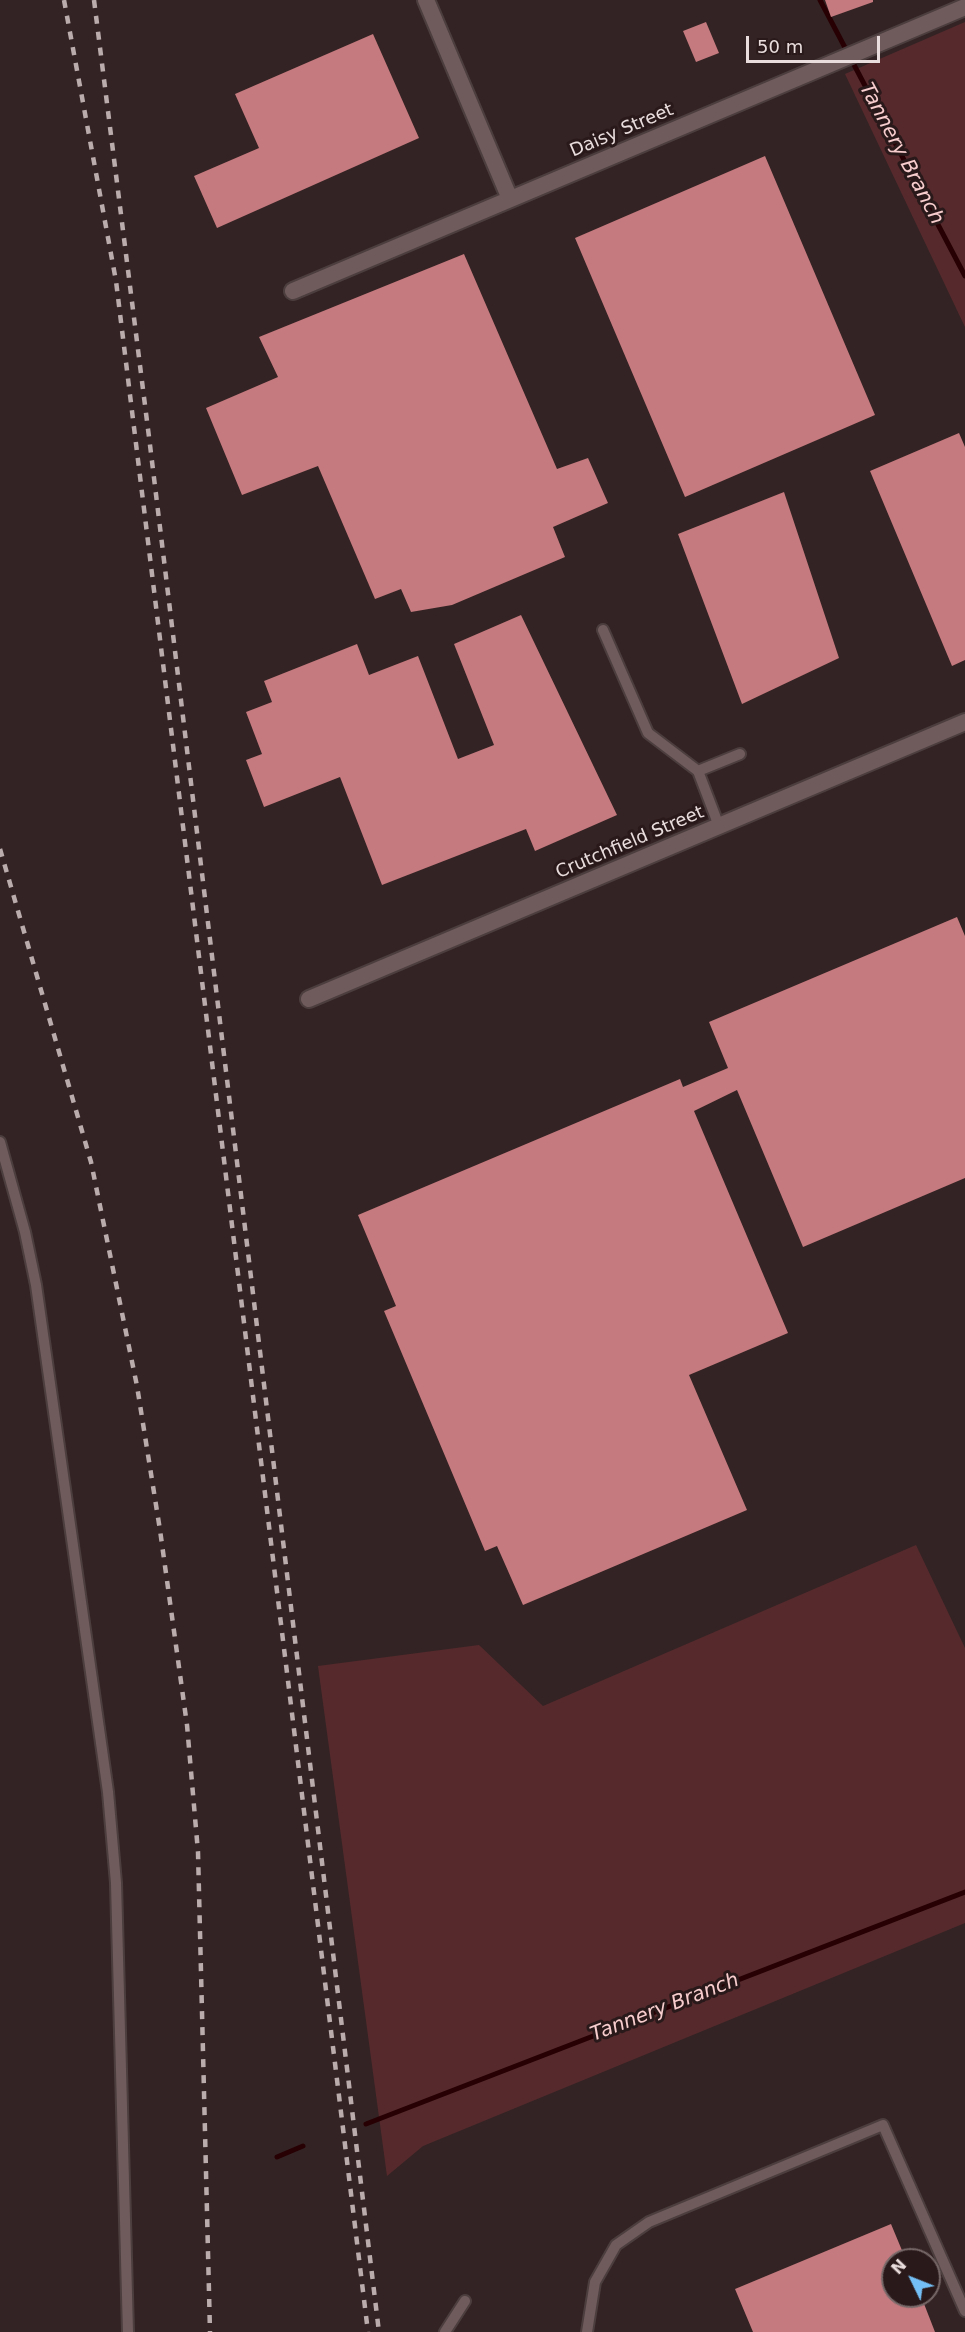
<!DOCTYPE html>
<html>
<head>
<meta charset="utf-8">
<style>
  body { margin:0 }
  #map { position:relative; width:965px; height:2332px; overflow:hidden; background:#342324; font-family:"DejaVu Sans",sans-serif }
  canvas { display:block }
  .north { position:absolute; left:881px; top:2248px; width:60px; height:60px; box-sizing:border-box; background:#2a191a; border:2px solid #766768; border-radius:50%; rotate:313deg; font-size:16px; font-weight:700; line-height:24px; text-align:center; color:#e9dddd }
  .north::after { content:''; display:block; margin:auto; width:21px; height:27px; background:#74c0f6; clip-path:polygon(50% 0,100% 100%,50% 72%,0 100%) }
  .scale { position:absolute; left:746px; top:36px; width:134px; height:27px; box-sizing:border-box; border:3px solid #e9dddd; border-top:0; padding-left:8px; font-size:18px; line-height:21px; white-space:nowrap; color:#e9dddd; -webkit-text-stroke:4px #2a191a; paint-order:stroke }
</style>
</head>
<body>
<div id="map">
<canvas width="965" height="2332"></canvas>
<div class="north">N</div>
<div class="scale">50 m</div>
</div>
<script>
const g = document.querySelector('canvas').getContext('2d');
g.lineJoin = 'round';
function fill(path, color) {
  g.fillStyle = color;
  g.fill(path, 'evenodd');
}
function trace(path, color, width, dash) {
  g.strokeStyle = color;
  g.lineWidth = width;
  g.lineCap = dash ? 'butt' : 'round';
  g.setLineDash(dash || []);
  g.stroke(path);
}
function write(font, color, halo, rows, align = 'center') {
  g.font = font + ' "DejaVu Sans",sans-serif';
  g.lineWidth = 6;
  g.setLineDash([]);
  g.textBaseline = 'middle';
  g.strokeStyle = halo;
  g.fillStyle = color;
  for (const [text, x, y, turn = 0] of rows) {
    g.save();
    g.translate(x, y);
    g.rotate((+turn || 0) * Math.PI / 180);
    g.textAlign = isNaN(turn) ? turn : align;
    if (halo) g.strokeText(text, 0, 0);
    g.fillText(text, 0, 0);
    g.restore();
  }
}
fill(new Path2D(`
  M965,22v305l-120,-253z
  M916,1545l49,103v275l-542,223 -36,30 -69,-510 161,-21 64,61z`), '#562a2d');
trace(new Path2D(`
  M820,0l145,276
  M366,2124l599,-232
  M277,2157l26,-11`), '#270004', 5);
fill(new Path2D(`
  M825,0h48v2l-42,15z
  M706,22l13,31 -23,9 -13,-31z
  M373,34l46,104 -202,90 -23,-52 65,-28 -24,-54z
  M765,156l110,259 -190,82 -110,-259z
  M464,254l93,215 31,-11 20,45 -55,24 12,30 -113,48 -41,7 -10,-23 -26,10 -57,-133 -76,29 -36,-87 72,-31 -19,-40z
  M959,433l6,14v213l-13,6 -82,-195z
  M784,492l55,166 -97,46 -64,-170z
  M521,615l96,200 -82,36 -9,-22 -144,56 -42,-108 -76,30 -18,-47 16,-6 -16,-42 26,-10 -8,-21 93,-37 12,31 49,-19 40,103 36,-14 -40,-101z
  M957,917l8,19v242l-162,69 -66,-157 -43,21 94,222 -99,42 58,135 -224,95 -26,-59 -12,5 -101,-240 12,-5 -38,-91 322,-136 3,8 45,-19 -19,-46z
  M891,2224l15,36h-13v36h28l14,36h-182l-18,-43z`), '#c47a7e');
const service = new Path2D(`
  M603,630l45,103 50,38
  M719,826l-21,-55 42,-17
  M0,1142l25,90 11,53 72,507 8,91 12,449
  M445,2332l20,-31
  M587,2332l8,-50 21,-37 33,-23 234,-97 82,186`);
const minor = new Path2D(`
  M426,0l84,199
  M293,291l672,-284
  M309,999l656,-277`);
trace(service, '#4c3e3f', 14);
trace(minor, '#4c3e3f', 20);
trace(service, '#705b5c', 10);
trace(minor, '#705b5c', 16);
trace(new Path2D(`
  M64,0l52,281 252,2051
  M94,0l56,445 229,1887
  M0,849l91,313 46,224 23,144 27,195 11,127 12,480`), '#baacad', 4.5, [8, 8]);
write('18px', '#e9dddd', '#2a191a', [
  ["Daisy Street",622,131,-23],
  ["Crutchfield Street",630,843,-23]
]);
write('italic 20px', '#f8cdce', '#2a191a', [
  ["Tannery Branch",901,154,62],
  ["Tannery Branch",665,2008,-21]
]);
</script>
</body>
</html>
